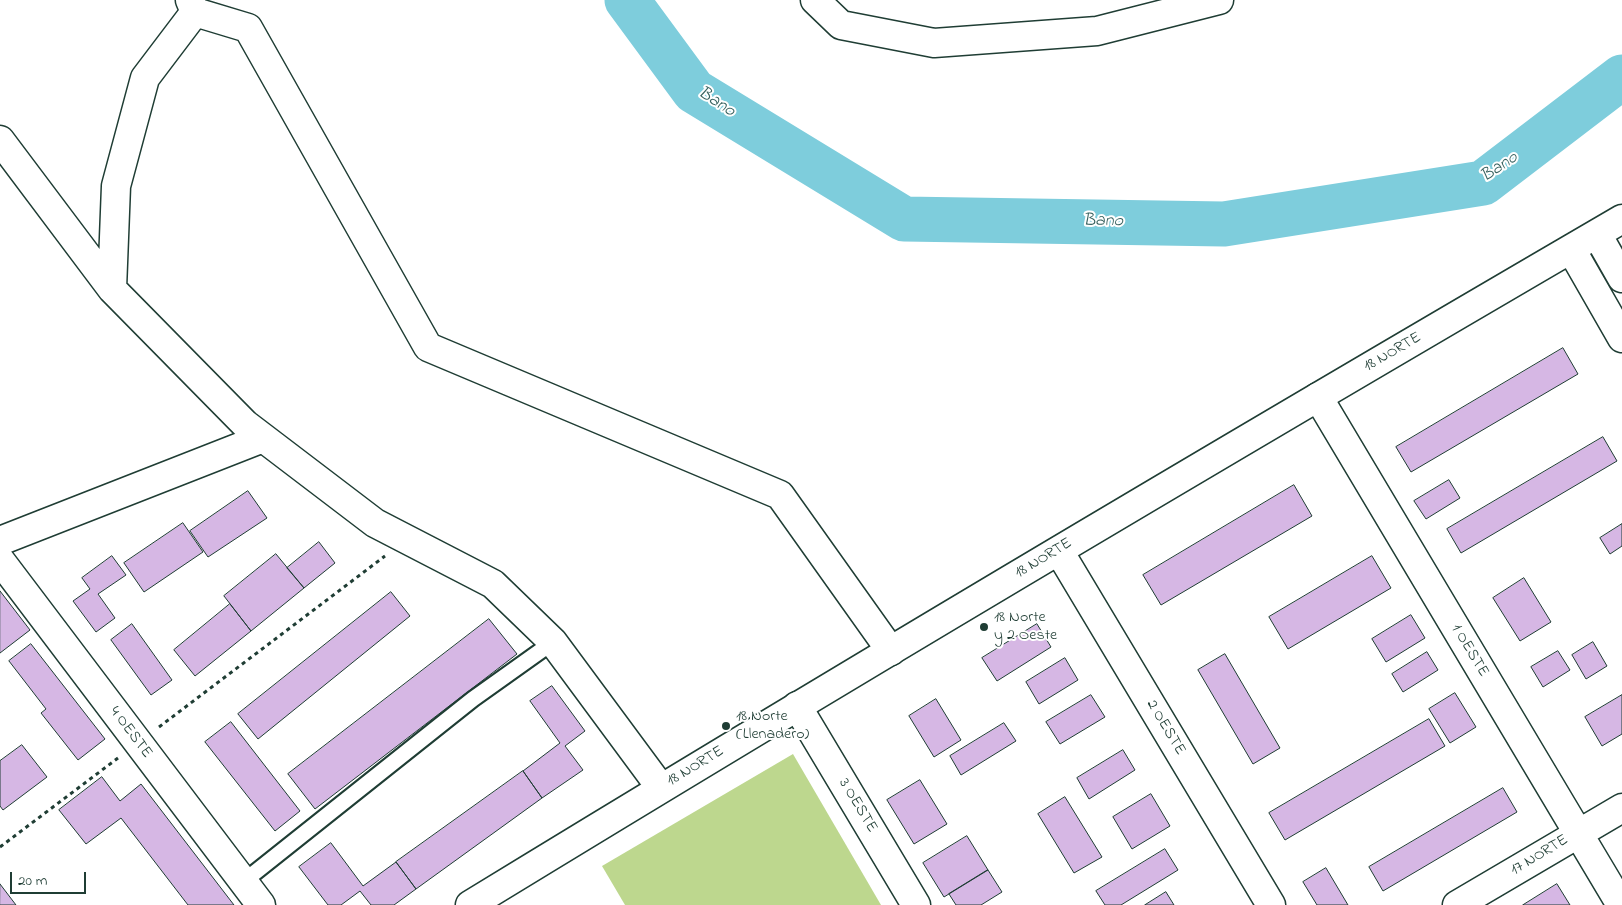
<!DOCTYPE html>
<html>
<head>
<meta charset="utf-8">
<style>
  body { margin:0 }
  #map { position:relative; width:1622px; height:905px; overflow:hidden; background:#fff; font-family:"Indie Flower",sans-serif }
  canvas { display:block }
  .scale { position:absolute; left:10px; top:872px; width:76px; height:22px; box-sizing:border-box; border:2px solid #1f3d34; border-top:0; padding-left:6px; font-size:15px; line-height:18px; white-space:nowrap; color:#1f3d34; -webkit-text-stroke:4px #fff; paint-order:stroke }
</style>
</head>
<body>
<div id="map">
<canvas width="1622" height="905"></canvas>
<div class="scale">20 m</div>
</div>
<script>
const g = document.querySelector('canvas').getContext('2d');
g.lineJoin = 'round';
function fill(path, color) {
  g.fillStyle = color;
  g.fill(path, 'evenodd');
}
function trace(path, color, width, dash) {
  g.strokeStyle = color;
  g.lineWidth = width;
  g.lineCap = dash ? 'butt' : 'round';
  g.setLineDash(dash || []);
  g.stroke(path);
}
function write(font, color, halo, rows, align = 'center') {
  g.font = font + ' "Indie Flower",sans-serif';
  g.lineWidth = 4;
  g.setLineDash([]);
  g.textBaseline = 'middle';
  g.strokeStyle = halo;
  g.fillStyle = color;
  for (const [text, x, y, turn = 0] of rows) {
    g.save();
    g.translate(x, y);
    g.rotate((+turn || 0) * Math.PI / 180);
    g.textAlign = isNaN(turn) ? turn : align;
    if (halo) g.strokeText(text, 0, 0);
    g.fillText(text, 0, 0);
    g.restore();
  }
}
fill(new Path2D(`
  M793,754l88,151h-256l-23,-39z`), '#bdd78e');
trace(new Path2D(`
  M627,0l67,91 210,128 320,5 259,-41 139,-106`), '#7ecddc', 45);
const building = new Path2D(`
  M1563,348l15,26 -167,98 -15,-25z
  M1603,437l14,24 -156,92 -14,-24z
  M1449,480l11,18 -34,21 -12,-18z
  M1294,485l18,31 -151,89 -18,-30z
  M248,491l19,27 -59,39 -18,-26z
  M183,523l20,29 -59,40 -20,-29z
  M1622,524v22l-12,8 -10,-16z
  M319,542l16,21 -31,25 -17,-20z
  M276,554l28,34 -53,43 -27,-35z
  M112,556l14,19 -28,19 17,24 -19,14 -23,-31 17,-12 -8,-11z
  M1372,556l19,32 -103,61 -19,-32z
  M1524,578l27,44 -31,19 -27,-43z
  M0,591l30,39 -30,23z
  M391,592l19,24 -152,123 -20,-25z
  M230,604l21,27 -56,45 -21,-26z
  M1411,615l14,23 -39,24 -14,-23z
  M489,619l28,35 -202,155 -27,-35z
  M132,624l40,56 -21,15 -40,-55z
  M1037,624l14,23 -54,34 -15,-23z
  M1593,642l14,24 -21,13 -14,-24z
  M31,644l74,95 -27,21 -37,-47 5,-4 -37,-48z
  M1558,651l12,19 -27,17 -12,-20z
  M1427,652l11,18 -35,22 -11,-18z
  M1225,654l55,94 -27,16 -55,-94z
  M1065,658l13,22 -39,24 -13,-22z
  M552,686l33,45 -20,15 18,24 -41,28 -19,-27 37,-28 -30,-42z
  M1455,693l21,34 -26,16 -21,-34z
  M1091,695l14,22 -45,27 -14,-22z
  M1622,695v39l-20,12 -17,-29z
  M936,699l25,41 -27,17 -25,-41z
  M1429,719l16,27 -160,94 -16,-27z
  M231,722l69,89 -25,20 -70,-89z
  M1004,723l12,18 -55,34 -11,-19z
  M22,745l25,32 -44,33 -3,-4v-45z
  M1123,750l12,20 -46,29 -12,-21z
  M523,771l19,27 -126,91 -20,-27z
  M102,777l18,24 21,-17 93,121h-46l-67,-87 -35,26 -27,-34z
  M920,780l27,44 -33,20 -27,-44z
  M1503,788l14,24 -134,79 -14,-24z
  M1151,794l19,32 -38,23 -19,-32z
  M1065,797l37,60 -28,16 -36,-59z
  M967,836l21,34 -44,27 -21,-34z
  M331,843l32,43 33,-24 20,27 -22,16h-23l-11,-14 -19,14h-13l-29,-38z
  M1165,849l13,21 -57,35h-16l-9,-14z
  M1326,868l22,37h-31l-14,-23z
  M988,870l14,22 -21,13h-25l-7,-11z
  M0,884l16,21h-16z
  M1557,884l13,21h-47z
  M1166,892l8,13h-29z`);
fill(building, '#d6b7e4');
trace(building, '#1f3d34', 1);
const service = new Path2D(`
  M243,882l230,-183 80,-57`);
const minor = new Path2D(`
  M190,0l5,12 53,16 180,319 352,148 111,156
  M815,0l26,25 93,18 163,-12 122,-31
  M0,140l112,149 133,135 130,99 118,61 60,58 108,146
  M112,289l4,-103 29,-108 50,-66
  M1318,397l303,508
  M0,541l263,-103
  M1059,551l212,354
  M0,560l261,345
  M797,706l119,199
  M1457,905l165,-97`);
const secondary = new Path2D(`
  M1597,234l25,44
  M1571,249l51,89
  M470,905c381,-233 766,-461 1152,-686`);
trace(service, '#1f3d34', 19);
trace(minor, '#1f3d34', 31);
trace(secondary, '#1f3d34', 31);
trace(new Path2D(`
  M159,727l226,-171
  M0,847l118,-89`), '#1f3d34', 3, [4, 4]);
trace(service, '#fff', 15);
trace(minor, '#fff', 28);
trace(secondary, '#fff', 28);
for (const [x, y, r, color] of [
  [984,627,5,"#1f3d34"],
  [726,726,5,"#1f3d34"]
]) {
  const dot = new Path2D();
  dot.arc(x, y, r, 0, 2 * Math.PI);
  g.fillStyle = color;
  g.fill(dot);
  trace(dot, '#fff', 2);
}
write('16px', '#1f3d34', '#fff', [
  ["18 NORTE",1393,353,-30],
  ["18 NORTE",1044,559,-31],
  ["1 OESTE",1469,651,59],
  ["2 OESTE",1165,728,59],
  ["4 OESTE",130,733,53],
  ["18 NORTE",696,767,-31],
  ["3 OESTE",857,806,59],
  ["17 NORTE",1540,856,-31]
]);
write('16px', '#1f3d34', '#fff', [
  ["18 Norte",994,618],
  ["y 2 Oeste",994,636],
  ["18 Norte",736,717],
  ["(Llenadero)",736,735]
], 'left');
write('italic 18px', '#37615e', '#fff', [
  ["Bano",716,103,33],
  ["Bano",1500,168,-34],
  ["Bano",1103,222,1]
]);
</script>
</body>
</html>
